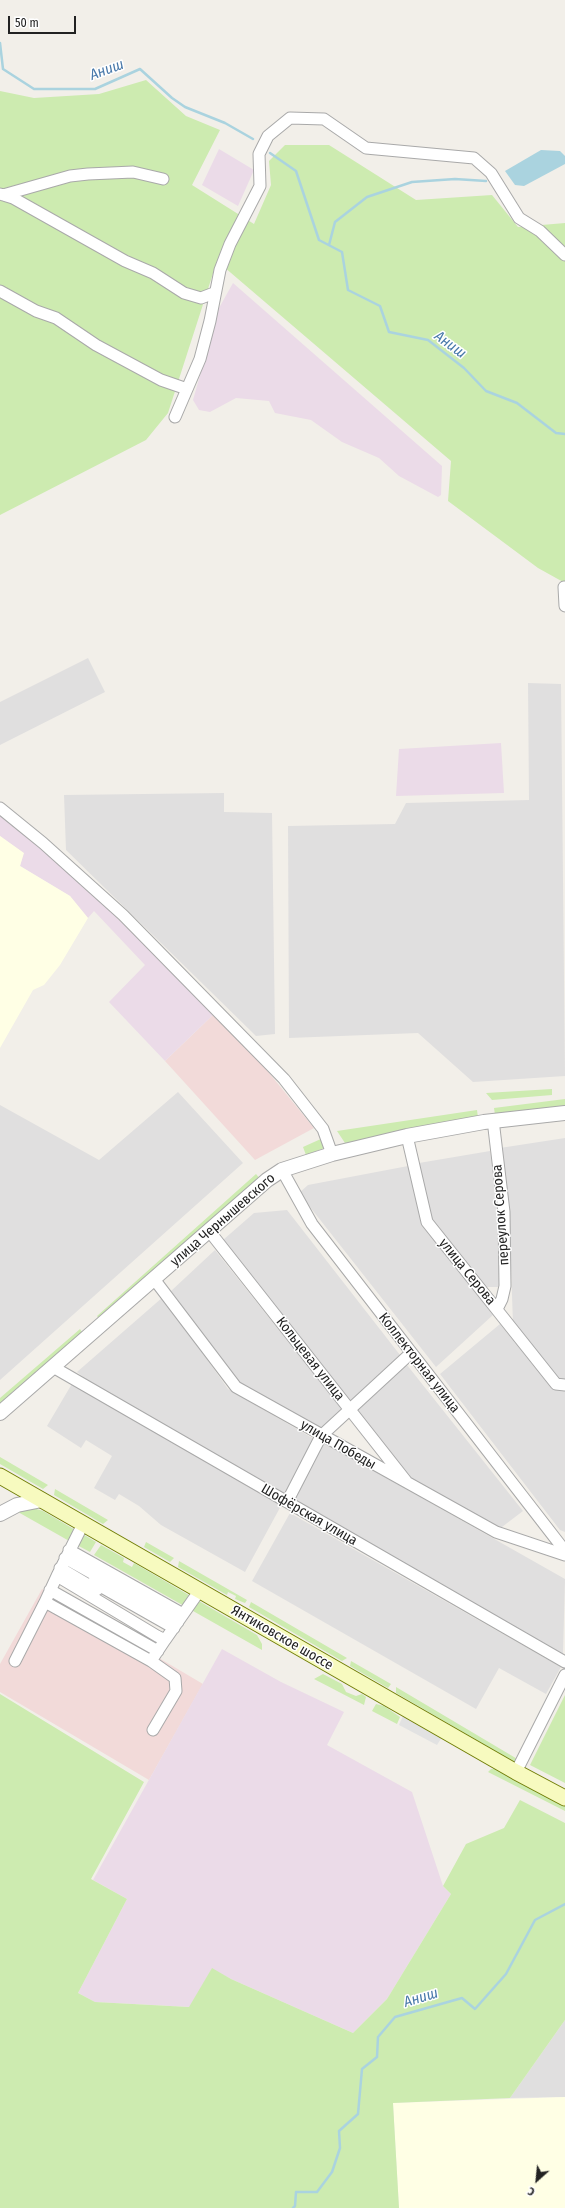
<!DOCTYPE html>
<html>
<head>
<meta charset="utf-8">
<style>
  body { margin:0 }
  #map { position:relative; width:565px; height:2208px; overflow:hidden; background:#f2efe9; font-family:"Fira Sans Condensed",sans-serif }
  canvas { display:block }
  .north { position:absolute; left:517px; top:2160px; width:40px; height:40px; -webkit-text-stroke:3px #fff; paint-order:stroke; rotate:207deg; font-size:11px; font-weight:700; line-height:16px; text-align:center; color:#222 }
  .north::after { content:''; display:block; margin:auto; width:14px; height:18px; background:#222; clip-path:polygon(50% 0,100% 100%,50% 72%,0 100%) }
  .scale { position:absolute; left:8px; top:16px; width:68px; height:18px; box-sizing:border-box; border:2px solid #222; border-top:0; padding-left:5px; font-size:12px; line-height:14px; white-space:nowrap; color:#222; -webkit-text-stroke:3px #fff; paint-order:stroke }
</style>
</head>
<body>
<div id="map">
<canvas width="565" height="2208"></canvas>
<div class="north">С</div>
<div class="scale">50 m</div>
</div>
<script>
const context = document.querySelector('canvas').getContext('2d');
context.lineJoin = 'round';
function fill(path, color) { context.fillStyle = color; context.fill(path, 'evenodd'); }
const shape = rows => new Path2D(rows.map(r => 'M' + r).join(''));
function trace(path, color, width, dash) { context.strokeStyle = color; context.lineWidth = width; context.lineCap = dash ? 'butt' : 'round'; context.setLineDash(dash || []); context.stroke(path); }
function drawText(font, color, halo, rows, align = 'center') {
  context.font = font + ' "Fira Sans Condensed",sans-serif'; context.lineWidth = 3; context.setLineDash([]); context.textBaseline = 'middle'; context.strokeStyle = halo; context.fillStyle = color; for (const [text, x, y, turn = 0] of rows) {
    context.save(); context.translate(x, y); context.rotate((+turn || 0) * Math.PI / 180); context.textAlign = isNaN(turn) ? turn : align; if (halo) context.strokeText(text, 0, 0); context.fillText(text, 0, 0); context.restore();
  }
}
fill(shape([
  [88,658,105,692,0,745,0,702],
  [528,683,561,684,565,1076,473,1082,418,1033,289,1038,288,826,395,824,406,803,529,800],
  [224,793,224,812,272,813,275,1034,256,1036,66,850,64,795],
  [178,1092,243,1163,0,1380,0,1105,99,1160],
  [565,1138,565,1380,557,1380,513,1323,509,1213,500,1148],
  [490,1151,498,1199,501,1282,498,1287,485,1287,432,1224,419,1163],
  [408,1166,423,1225,493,1315,436,1367,299,1193,308,1185],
  [287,1210,400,1355,350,1403,223,1240,254,1213],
  [215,1250,342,1409,343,1411,320,1430,238,1384,171,1291],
  [163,1297,228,1389,314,1439,284,1494,88,1381,77,1372],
  [500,1324,554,1390,565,1390,565,1532,560,1530,440,1374],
  [407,1365,523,1511,498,1530,413,1483,355,1411],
  [73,1382,282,1504,245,1572,161,1525,139,1506,119,1494,115,1500,94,1488,112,1456,86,1440,81,1448,47,1426],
  [323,1442,565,1579,563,1654,295,1500],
  [290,1513,561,1667,546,1694,499,1668,476,1709,252,1581],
  [565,2020,565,2097,510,2098]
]), '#e0dfdf');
fill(shape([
  [214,1014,256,1057,314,1128,255,1160,165,1061],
  [42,1589,203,1684,149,1780,0,1692,0,1664]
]), '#f2dad9');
fill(shape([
  [219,149,254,170,238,206,202,185],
  [233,283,442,466,441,495,438,497,399,476,379,458,342,442,311,420,275,413,269,401,236,398,210,412,199,410,193,400,219,308],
  [501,743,504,793,396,796,399,749],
  [0,816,38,846,110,911,214,1014,165,1061,109,1002,145,965,94,911,88,918,70,896,20,866,23,853,0,836],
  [222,1649,281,1682,344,1712,327,1745,412,1792,443,1886,451,1894,387,1999,353,2033,231,1979,212,1969,190,2007,95,2002,78,1993,127,1899,93,1880]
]), '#ebdbe8');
fill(shape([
  [0,836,24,853,20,866,70,896,88,918,60,965,44,985,33,990,0,1048],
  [565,2097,565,2208,399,2208,393,2103]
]), '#ffffe5');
fill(shape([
  [146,80,186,116,220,130,192,185,254,224,271,185,269,161,285,145,329,145,416,200,492,195,518,227,565,223,565,583,538,568,448,501,451,461,217,261,168,413,146,440,0,515,0,91,34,98,99,94],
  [552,1089,552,1095,492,1100,486,1093],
  [565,1099,565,1107,495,1115,494,1108],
  [477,1110,478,1118,345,1143,337,1131],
  [323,1138,327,1147,306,1155,303,1147],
  [256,1174,261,1180,101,1321,97,1316],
  [80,1329,84,1335,0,1407,0,1398],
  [0,1457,48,1485,43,1489,0,1464],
  [55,1489,108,1520,103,1524,54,1495],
  [27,1506,43,1511,77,1531,71,1542,18,1512],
  [81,1533,96,1542,90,1552,75,1544],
  [146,1542,174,1558,170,1562,144,1547],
  [101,1545,124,1558,123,1562,132,1567,134,1563,257,1635,262,1644,262,1650,94,1555],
  [179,1561,247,1600,245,1603,235,1599,236,1596,228,1592,227,1595,178,1567],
  [251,1602,347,1658,342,1661,249,1607],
  [351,1661,391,1684,388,1688,350,1666],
  [323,1674,342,1684,346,1692,356,1696,362,1694,366,1697,364,1705,314,1679],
  [396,1687,519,1760,516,1763,396,1693],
  [0,1694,144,1782,91,1879,127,1899,78,1993,95,2002,189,2007,212,1968,231,1979,353,2033,387,1999,451,1894,443,1886,466,1844,504,1828,520,1800,565,1823,565,2020,510,2098,393,2103,399,2208,0,2208],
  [565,1695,565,1783,530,1765],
  [376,1704,384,1706,400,1717,397,1724,372,1711],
  [491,1769,496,1769,565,1806,565,1811,488,1772]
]), '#cdebb0');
fill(shape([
  [403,1716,442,1737,437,1745,399,1725]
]), '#e2e2e2');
fill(shape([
  [541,150,560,151,565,156,565,164,524,186,515,185,505,171]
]), '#aad3df');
trace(shape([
  [0,43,3,69,34,89,95,89,140,69,172,98,185,107,225,123,253,139],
  [270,153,296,171,319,240,342,252,348,290,380,306,389,332,428,340,464,368,486,391,517,403,556,433,565,434],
  [329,245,335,222,367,197,412,182,455,179,486,181],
  [293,2208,295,2206,296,2192,317,2192,332,2172,340,2148,339,2131,358,2114,362,2069,377,2057,378,2037,395,2017,462,1998,475,2009,506,1974,535,1920,565,1904]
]), '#aad3df', 2.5);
const minor = shape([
  [0,194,13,198,125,261,153,273,184,293,201,298,214,293],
  [3,195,70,176,88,174,133,172,163,179],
  [0,291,36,311,56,318,96,345,161,380,187,389],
  [175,417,200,359,210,321,220,270,230,244,260,186,259,154,268,136,290,118,324,119,366,148,474,158,491,173,519,218,540,231,565,255],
  [564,587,565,606],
  [0,808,43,843,123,915,284,1079,323,1129,332,1154],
  [493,1120,504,1212,505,1286,502,1299,497,1309],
  [407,1136,427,1222,556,1384,565,1385],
  [282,1170,312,1224,565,1551],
  [210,1232,406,1481],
  [154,1279,236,1387,496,1532,565,1555],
  [53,1367,565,1662],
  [287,1502,321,1436,411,1353],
  [83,1524,57,1576,157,1636,165,1640,200,1590],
  [69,1550,183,1614],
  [65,1558,178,1622],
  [60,1568,97,1590],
  [57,1576,45,1602,151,1661,165,1640],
  [93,1582,174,1628],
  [50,1590,158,1651],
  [15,1661,45,1602],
  [151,1661,175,1678,176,1691,153,1730],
  [516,1772,565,1675]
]);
const tertiary = shape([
  [0,1413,267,1180,282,1170,332,1154,407,1136,484,1122,565,1113],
  [0,1514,17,1505,42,1500]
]);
const secondary = shape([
  [0,1476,516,1772,565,1798]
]);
trace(minor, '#a9a9a9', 13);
trace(tertiary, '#a9a9a9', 16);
trace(secondary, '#707d05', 17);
trace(minor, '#fff', 11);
trace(tertiary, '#fff', 14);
trace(secondary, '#f7fabf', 15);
drawText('14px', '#222', '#fff', [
  ["переулок Серова",501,1215,-94],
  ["улица Чернышевского",223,1220,-41],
  ["улица Серова",467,1272,51],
  ["Кольцевая улица",310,1359,52],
  ["Коллекторная улица",419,1363,52],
  ["улица Победы",338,1445,30],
  ["Шофёрская улица",309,1515,30],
  ["Янтиковское шоссе",282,1638,30]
]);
drawText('italic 15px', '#4a7aab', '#fff', [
  ["Аниш",107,70,-20],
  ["Аниш",450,345,36],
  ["Аниш",421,1998,-17]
]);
</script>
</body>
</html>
